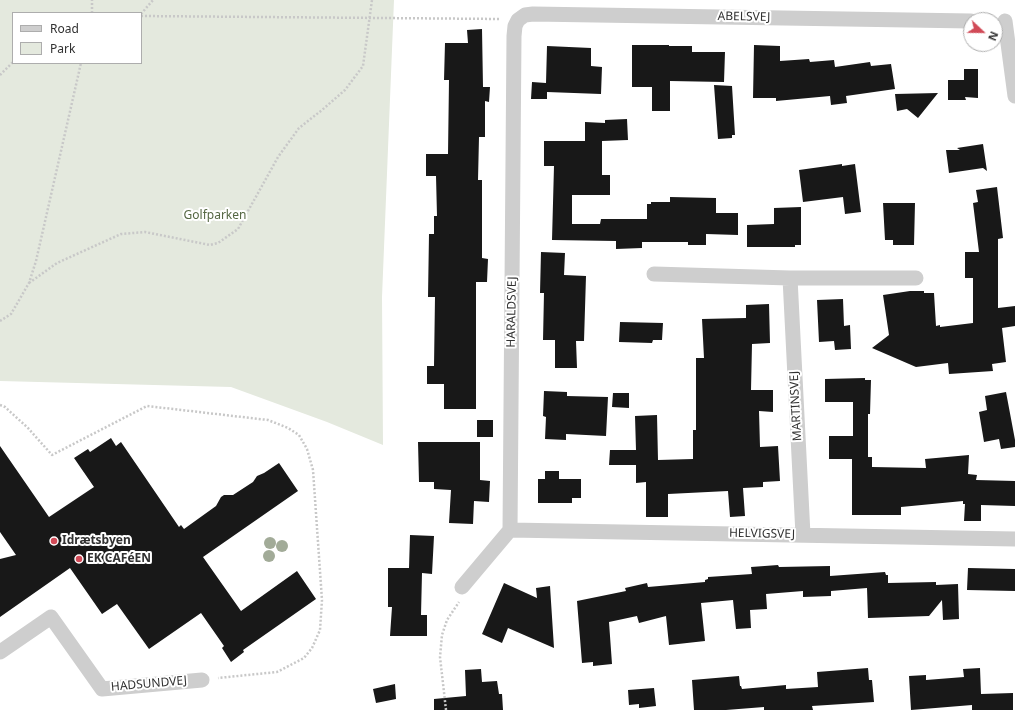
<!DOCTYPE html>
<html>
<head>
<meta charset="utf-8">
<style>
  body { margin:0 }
  #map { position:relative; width:1015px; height:710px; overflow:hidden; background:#fff; font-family:"Noto Sans",sans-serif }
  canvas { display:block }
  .legend { position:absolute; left:12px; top:12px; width:130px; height:52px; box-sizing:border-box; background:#fff; border:1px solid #adadad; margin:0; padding:5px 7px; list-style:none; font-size:12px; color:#313131 }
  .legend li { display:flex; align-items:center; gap:8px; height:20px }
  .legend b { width:20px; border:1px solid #adadad }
  .north { position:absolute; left:963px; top:12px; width:40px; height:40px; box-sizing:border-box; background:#fff; border:1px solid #adadad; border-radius:50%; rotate:112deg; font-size:11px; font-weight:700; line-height:16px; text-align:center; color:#313131 }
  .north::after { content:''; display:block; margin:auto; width:14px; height:18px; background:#d14a57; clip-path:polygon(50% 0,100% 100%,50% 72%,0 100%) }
</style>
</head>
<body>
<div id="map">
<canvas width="1015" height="710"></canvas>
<ul class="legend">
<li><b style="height:5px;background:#cecece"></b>Road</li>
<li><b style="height:11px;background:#e4e9de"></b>Park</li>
</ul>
<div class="north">N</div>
</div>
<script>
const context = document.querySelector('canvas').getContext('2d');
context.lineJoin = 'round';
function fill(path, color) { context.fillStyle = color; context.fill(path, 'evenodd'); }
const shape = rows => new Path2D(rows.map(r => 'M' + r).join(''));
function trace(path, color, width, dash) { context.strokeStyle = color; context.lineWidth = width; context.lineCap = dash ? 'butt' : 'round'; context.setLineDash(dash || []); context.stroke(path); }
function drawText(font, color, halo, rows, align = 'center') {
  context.font = font + ' "Noto Sans",sans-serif'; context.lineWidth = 4; context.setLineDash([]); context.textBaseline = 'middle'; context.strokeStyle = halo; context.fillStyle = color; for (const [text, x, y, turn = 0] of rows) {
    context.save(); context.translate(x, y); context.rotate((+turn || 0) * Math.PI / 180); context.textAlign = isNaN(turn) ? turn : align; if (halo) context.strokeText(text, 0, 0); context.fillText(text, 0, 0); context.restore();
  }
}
fill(shape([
  [0,0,394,0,382,297,383,445,327,422,231,387,0,381],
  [13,13,141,13,141,63,13,63]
]), '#e4e9de');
fill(shape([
  [482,29,483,87,490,87,489,102,485,101,485,137,479,137,478,180,482,180,482,258,488,259,487,282,476,282,476,409,444,409,444,384,427,384,427,366,434,366,435,297,428,297,429,234,434,234,434,216,437,216,436,176,426,176,426,154,448,154,449,80,444,80,445,43,468,43,467,30],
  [632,45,669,45,669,46,692,46,692,52,725,52,724,82,670,81,670,111,652,111,652,87,632,87],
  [754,45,780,46,780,61,809,59,810,62,834,60,835,67,870,62,871,66,891,64,895,89,846,96,847,103,831,105,830,96,776,101,776,98,753,98],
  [547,46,591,48,591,66,602,67,601,94,547,92,547,99,531,99,532,82,546,83],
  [964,69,978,69,978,98,965,97,966,100,948,100,948,80,964,80],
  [714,85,732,86,735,135,732,135,732,138,718,139],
  [938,93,918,118,907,109,897,111,895,94],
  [627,119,628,140,602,141,602,175,610,175,610,195,572,195,572,224,600,224,601,219,647,219,647,204,651,204,651,202,670,202,670,197,716,198,716,213,738,213,738,235,706,234,706,245,688,245,688,242,642,242,642,248,616,249,616,241,552,240,554,166,544,166,544,141,585,141,585,122,605,123,605,120],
  [983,144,987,171,983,168,949,173,946,150,960,150,957,148],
  [842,164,842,166,855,164,861,212,845,214,843,197,803,202,799,170],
  [997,187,1003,238,998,239,998,308,1015,306,1015,326,1002,328,1006,362,992,364,993,371,949,374,948,363,916,367,872,348,889,335,883,295,910,291,924,291,924,293,934,293,936,326,940,325,940,327,973,323,973,278,965,278,965,252,979,252,973,203,978,202,976,190],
  [883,203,915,203,914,245,893,245,893,240,885,240],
  [801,207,801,245,795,245,795,247,747,247,747,225,774,224,774,208],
  [541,252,565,253,564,275,586,276,584,341,576,341,577,368,555,368,555,340,543,340,544,293,540,293],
  [843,299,844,326,850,325,851,349,835,350,834,341,819,342,817,300],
  [769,304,770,343,752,344,751,390,773,390,773,412,759,411,760,447,778,446,780,481,763,482,763,487,743,488,745,516,730,517,728,491,668,494,668,517,646,517,646,482,636,483,636,465,609,465,610,450,636,450,635,416,657,415,658,460,693,459,693,430,696,430,696,358,704,358,702,319,746,318,746,305],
  [620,322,663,323,662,340,653,340,652,343,619,342],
  [865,378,865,380,871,380,870,414,868,414,868,457,872,457,872,467,926,468,925,459,969,455,968,474,977,475,976,480,1015,481,1015,506,981,505,981,521,964,521,965,504,963,504,963,501,901,507,901,515,852,515,852,459,829,459,829,436,853,436,853,402,825,402,825,379],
  [544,391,567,392,567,396,608,397,606,436,566,434,566,440,545,439,546,417,543,416],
  [1006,392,1015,440,1015,447,1001,449,999,439,984,442,979,412,987,410,985,396],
  [613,393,629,393,629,408,612,407],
  [477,420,493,420,493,437,477,437],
  [111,438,116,446,121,442,179,527,181,525,184,529,216,506,221,497,224,495,233,495,253,482,257,476,264,473,279,463,298,491,203,557,241,611,297,571,316,599,243,650,244,652,231,662,222,648,224,646,201,613,149,649,117,604,102,614,70,568,0,617,0,559,16,555,0,532,0,446,49,517,94,487,74,458,88,449,90,452],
  [418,442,480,442,480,480,490,481,489,502,474,501,473,524,449,523,451,490,434,489,434,482,419,482],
  [545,471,559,471,559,479,581,479,581,498,572,498,572,503,538,503,538,479,545,479],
  [410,535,434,536,432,574,422,573,421,615,427,615,427,636,390,636,392,607,388,607,388,568,409,568],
  [778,565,779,567,830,566,830,576,885,572,886,575,888,575,888,583,936,582,936,585,958,584,959,619,943,620,942,600,929,616,868,618,867,588,831,591,831,596,803,597,803,591,766,594,767,609,750,610,751,628,736,629,733,600,701,603,705,641,669,645,666,616,639,623,637,616,609,622,612,664,593,666,593,662,582,663,577,601,626,591,625,588,647,583,648,587,705,582,705,580,708,579,708,577,752,574,751,567],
  [968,568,1015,569,1015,591,967,590],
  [504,583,537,598,536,588,550,586,554,648,508,628,502,643,482,634],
  [868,668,869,680,872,680,874,702,812,706,813,710,764,710,764,707,726,710,694,710,692,680,739,676,740,686,741,686,742,689,786,685,786,689,818,687,817,672],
  [980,668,981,694,1013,693,1013,710,972,710,972,705,911,710,909,676,926,675,926,680,964,677,963,669],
  [481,669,482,682,497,681,499,694,502,694,503,710,434,710,434,699,466,696,465,670],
  [395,684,396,699,376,703,373,689],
  [654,688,656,706,639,708,639,704,629,705,628,690]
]), '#181818');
trace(shape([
  [92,13,92,0],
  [141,14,153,0],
  [141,16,500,19],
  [0,75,13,62],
  [29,283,57,263,121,234,145,232,210,245,218,243,238,229,278,157,299,128,322,110,345,90,363,66,372,0],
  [0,321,11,314,29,283,36,261,81,63],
  [0,405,5,407,28,428,52,455,147,406,268,420,288,428,299,435,307,449,313,470,322,600,320,630,312,648,304,658,277,672,218,678],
  [446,710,440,657,442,635,447,620,459,602]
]), '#c8c8c8', 2.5, [2, 2]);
trace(shape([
  [1005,21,1015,96],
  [654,274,790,278,916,278],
  [790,278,803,535],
  [510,530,1015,539],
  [462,587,510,530,514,36,515,26,518,20,525,15,533,14,971,21],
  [0,652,51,617,102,689,202,680]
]), '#cecece', 15);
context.fillStyle = '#a2ab98';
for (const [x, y] of [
  [270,543],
  [282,546],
  [269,556]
]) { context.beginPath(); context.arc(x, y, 6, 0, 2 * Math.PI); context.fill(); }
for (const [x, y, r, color] of [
  [54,541,4,"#d14a57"],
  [79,559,4,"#d14a57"]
]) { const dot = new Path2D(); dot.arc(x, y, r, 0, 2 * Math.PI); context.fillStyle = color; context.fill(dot); trace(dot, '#fff', 1.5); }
drawText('12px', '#313131', '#fff', [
  ["ABELSVEJ",744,17,1],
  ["HARALDSVEJ",512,312,-89],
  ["MARTINSVEJ",796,406,-93],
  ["HELVIGSVEJ",762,534,1],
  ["HADSUNDVEJ",149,684,-5]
]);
drawText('12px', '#556743', '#fff', [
  ["Golfparken",215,216]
]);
drawText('bold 12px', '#313131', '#fff', [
  ["Idrætsbyen",62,541],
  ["EK CAFéEN",87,559]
], 'left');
</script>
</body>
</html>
